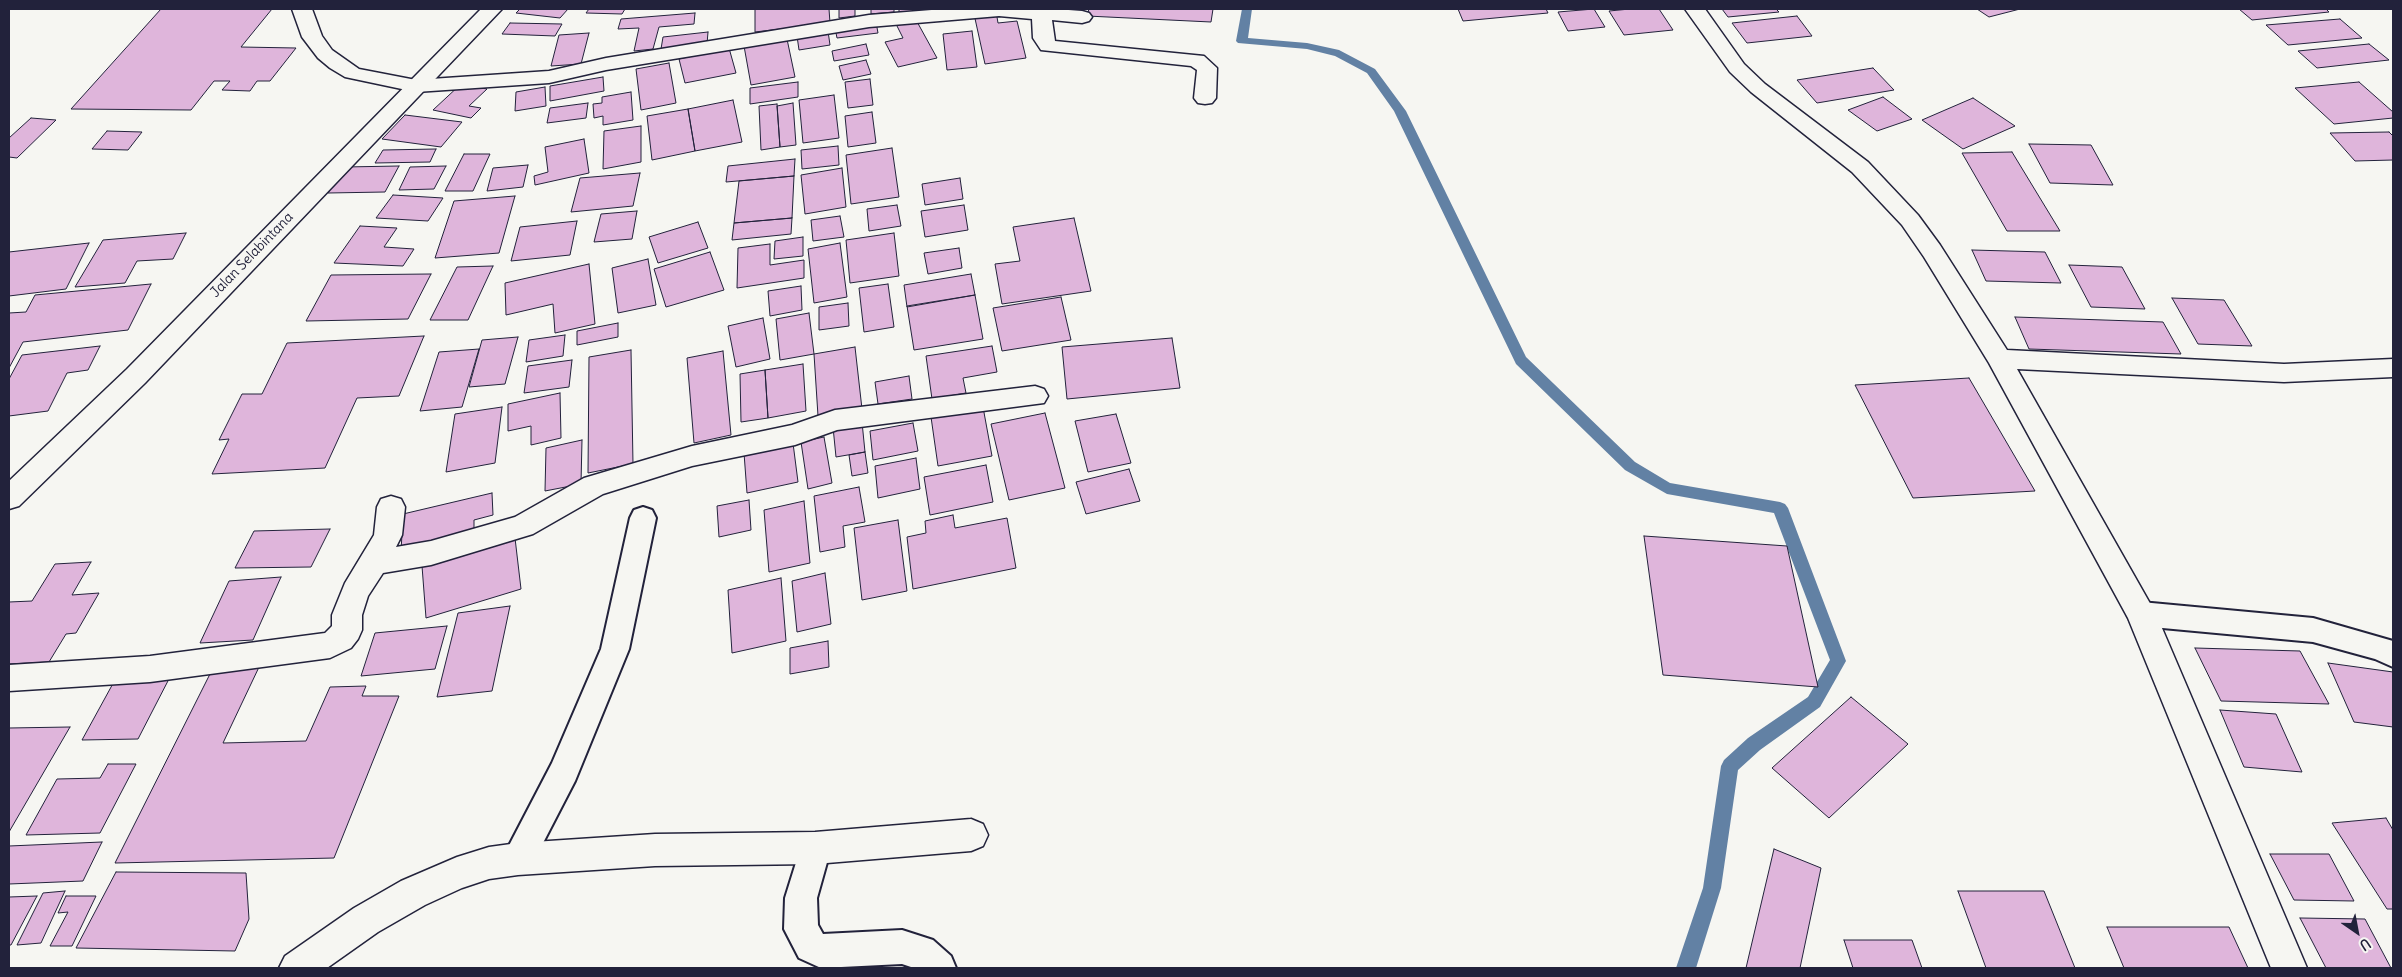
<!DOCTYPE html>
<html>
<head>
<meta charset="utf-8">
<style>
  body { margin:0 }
  #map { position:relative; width:2402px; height:977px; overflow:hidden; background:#f6f6f2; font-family:Delius,sans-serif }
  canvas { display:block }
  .frame { position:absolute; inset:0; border:10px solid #22223b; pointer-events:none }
  .north { position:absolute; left:2332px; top:907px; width:50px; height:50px; -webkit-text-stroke:4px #f6f6f2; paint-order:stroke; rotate:147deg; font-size:14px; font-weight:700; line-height:20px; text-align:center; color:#22223b }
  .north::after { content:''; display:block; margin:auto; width:18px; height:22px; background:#22223b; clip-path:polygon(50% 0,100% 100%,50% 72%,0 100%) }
</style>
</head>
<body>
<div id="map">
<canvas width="2402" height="977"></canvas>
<div class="frame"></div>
<div class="north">U</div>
</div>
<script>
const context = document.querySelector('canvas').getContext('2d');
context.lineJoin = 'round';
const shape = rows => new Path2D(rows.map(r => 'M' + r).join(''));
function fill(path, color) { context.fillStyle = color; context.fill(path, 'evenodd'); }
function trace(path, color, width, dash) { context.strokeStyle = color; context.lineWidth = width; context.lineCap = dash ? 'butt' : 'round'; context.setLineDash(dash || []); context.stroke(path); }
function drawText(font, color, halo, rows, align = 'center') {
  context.font = font + ' Delius,sans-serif'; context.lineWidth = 4; context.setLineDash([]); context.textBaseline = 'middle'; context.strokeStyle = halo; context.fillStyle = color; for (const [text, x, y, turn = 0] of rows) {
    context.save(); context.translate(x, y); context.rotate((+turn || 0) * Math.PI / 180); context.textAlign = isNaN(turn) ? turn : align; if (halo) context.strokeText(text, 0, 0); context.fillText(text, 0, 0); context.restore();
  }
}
fill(shape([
  [1242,9,1252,9,1248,38,1307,43,1339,50,1375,69,1406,111,1526,357,1635,462,1670,483,1780,502,1785,504,1788,508,1846,661,1820,707,1760,750,1738,770,1721,888,1696,968,1676,968,1703,888,1721,766,1724,760,1748,738,1808,697,1830,660,1774,513,1667,494,1625,470,1516,364,1394,111,1367,73,1335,56,1307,49,1238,43,1236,41,1242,9]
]), '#6281a4');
const building = shape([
  [161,9,272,9,241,47,296,48,270,81,257,81,250,91,222,90,230,81,214,81,191,110,71,109,161,9],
  [520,9,568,9,560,18,516,13,520,9],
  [589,9,625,9,622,14,586,13,589,9],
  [755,9,829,9,830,23,755,32,755,9],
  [839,9,855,9,855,16,839,18,839,9],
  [871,9,894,9,894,12,871,14,871,9],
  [899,9,945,9,945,10,899,13,899,9],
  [1089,9,1213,9,1211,22,1087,16,1089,9],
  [1458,9,1546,9,1548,13,1463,21,1458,9],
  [1594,9,1605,27,1568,31,1558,12,1594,9],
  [1630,9,1659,9,1673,30,1624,35,1609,11,1630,9],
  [1722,9,1776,9,1779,12,1728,17,1722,9],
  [1977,9,2020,9,1989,17,1977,9],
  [2239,9,2326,9,2329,12,2252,20,2239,9],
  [996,11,998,23,1017,21,1026,58,985,64,974,14,996,11],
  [695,13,694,24,659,27,653,49,634,51,639,28,618,29,621,19,695,13],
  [1797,16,1812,36,1747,43,1732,23,1797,16],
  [915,18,937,58,898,67,885,42,903,38,895,22,915,18],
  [2340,19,2362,38,2288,45,2266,25,2340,19],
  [876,22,878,33,837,38,835,28,876,22],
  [510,23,562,24,555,36,502,34,510,23],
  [828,31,830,45,799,50,797,36,828,31],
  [972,31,977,67,947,70,943,34,972,31],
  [708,32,707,44,661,49,663,37,708,32],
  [589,33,581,64,551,66,559,35,589,33],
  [787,39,795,77,751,85,744,46,787,39],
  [866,44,869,55,834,61,832,51,866,44],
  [2369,44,2389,60,2317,68,2298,51,2369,44],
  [729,48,736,73,685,83,679,59,729,48],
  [866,60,871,74,843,80,839,66,866,60],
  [669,63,676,103,641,110,636,69,669,63],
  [1873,68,1894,90,1817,103,1797,80,1873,68],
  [603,77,604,91,550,101,550,86,603,77],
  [870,79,873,105,848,108,845,82,870,79],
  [798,82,798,97,750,104,750,88,798,82],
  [2359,82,2393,112,2393,118,2334,124,2295,88,2359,82],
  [461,84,487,89,469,106,481,108,471,118,433,110,461,84],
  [545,87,546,106,515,111,516,92,545,87],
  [631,92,633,120,603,125,603,116,594,118,593,104,602,103,602,97,631,92],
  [834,95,839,138,803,143,799,100,834,95],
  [1883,97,1912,119,1877,131,1848,110,1883,97],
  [1973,98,2015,126,1963,149,1922,120,1973,98],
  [733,100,742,142,695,151,688,109,733,100],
  [588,103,586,118,547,123,550,108,588,103],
  [793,103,796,145,780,147,777,106,793,103],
  [777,104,780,147,761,150,759,106,777,104],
  [688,109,695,151,652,160,647,116,688,109],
  [872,112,876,143,848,147,845,116,872,112],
  [405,115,462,122,441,147,382,139,405,115],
  [31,118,56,120,17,158,9,157,9,138,31,118],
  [641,126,641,162,603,169,604,131,641,126],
  [107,131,142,132,128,150,92,149,107,131],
  [2389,132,2393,136,2393,160,2355,161,2330,133,2389,132],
  [584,139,589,173,535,185,534,176,548,172,545,147,584,139],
  [2029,144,2091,145,2113,185,2050,183,2029,144],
  [838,146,839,165,802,169,801,150,838,146],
  [892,148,899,197,851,204,846,155,892,148],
  [436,149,430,162,375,163,383,150,436,149],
  [2012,152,2060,231,2007,231,1962,153,2012,152],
  [464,154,490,154,473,191,445,191,464,154],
  [795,159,794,176,726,182,728,166,795,159],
  [528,165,523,187,487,191,493,168,528,165],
  [399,166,385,192,328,193,344,167,399,166],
  [446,166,434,189,399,190,410,167,446,166],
  [842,168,846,207,805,214,801,175,842,168],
  [640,173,633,206,571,212,580,178,640,173],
  [794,176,792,218,734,223,739,181,794,176],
  [960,178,963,199,925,205,922,184,960,178],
  [393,195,443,198,428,221,376,218,393,195],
  [515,196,499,253,435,258,454,201,515,196],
  [897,205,901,226,869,231,867,209,897,205],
  [964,205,968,230,925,237,921,211,964,205],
  [637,211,632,239,594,242,601,214,637,211],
  [840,216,844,237,813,241,811,220,840,216],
  [792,218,791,234,732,240,734,223,792,218],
  [1074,218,1091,291,1002,304,995,264,1020,261,1013,227,1074,218],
  [577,221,570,255,511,261,520,227,577,221],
  [698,222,708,248,658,263,649,237,698,222],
  [360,226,397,228,384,247,414,249,403,266,334,263,360,226],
  [186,233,173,259,137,261,125,283,75,287,103,240,186,233],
  [894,233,899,276,850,283,846,240,894,233],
  [803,237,803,256,774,259,775,241,803,237],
  [89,243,66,289,9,296,9,252,89,243],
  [840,243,847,297,814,303,808,249,840,243],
  [770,244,770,265,804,260,804,278,737,288,738,248,770,244],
  [959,248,962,268,928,274,924,253,959,248],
  [1972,250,2045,252,2061,283,1986,281,1972,250],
  [710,252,724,290,666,307,654,269,710,252],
  [648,259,656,305,618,313,612,268,648,259],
  [589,264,595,324,555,333,553,304,506,315,505,283,589,264],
  [2069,265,2122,267,2145,309,2091,307,2069,265],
  [493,266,468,320,430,320,457,267,493,266],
  [431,274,408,319,306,321,331,275,431,274],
  [971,274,975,295,907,307,904,285,971,274],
  [151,284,128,330,23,342,9,368,9,313,26,312,35,295,151,284],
  [888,284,894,327,864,332,859,288,888,284],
  [801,286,802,310,770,316,768,291,801,286],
  [975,295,983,339,914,350,907,306,975,295],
  [1061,297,1071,340,1002,351,993,308,1061,297],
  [2172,298,2224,300,2252,346,2198,344,2172,298],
  [848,303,849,326,819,330,819,307,848,303],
  [809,313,814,354,780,360,776,319,809,313],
  [2015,317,2163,322,2181,354,2029,349,2015,317],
  [763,318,770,359,736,367,728,326,763,318],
  [618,323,618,337,577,345,577,331,618,323],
  [565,335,563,356,526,362,529,340,565,335],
  [424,336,399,396,357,398,325,468,212,474,229,439,219,440,242,394,262,394,287,343,424,336],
  [518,337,505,384,469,387,482,340,518,337],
  [1172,338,1180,388,1067,399,1062,347,1172,338],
  [100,346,88,370,67,373,48,411,9,416,9,379,22,355,100,346],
  [992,346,997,372,963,378,966,393,932,399,926,356,992,346],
  [855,347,862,409,818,416,814,354,855,347],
  [479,349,462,407,420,411,439,352,479,349],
  [631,350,633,464,588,473,589,357,631,350],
  [723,351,731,435,694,443,687,358,723,351],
  [572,360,569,387,524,393,528,366,572,360],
  [803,364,806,411,768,418,765,370,803,364],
  [765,370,768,418,741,422,740,374,765,370],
  [909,376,912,399,878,404,875,382,909,376],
  [1969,378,2035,491,1913,498,1855,385,1969,378],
  [560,393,561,438,531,445,531,426,508,431,508,404,560,393],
  [502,407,495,463,446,472,455,414,502,407],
  [983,407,992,456,938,466,931,417,983,407],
  [1045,413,1065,488,1009,500,991,424,1045,413],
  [1116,414,1131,463,1088,472,1075,421,1116,414],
  [862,422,865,452,836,457,833,427,862,422],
  [913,423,918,451,873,460,870,431,913,423],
  [824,437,832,483,808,489,801,442,824,437],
  [582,440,581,484,545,491,546,448,582,440],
  [793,443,798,482,747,493,744,453,793,443],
  [865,452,868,473,852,476,849,455,865,452],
  [916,458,920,489,878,498,875,466,916,458],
  [986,465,993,502,930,515,924,477,986,465],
  [1129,469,1140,501,1086,514,1076,482,1129,469],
  [859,487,865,522,843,526,845,547,820,552,814,496,859,487],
  [492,493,493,515,474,520,474,535,401,552,403,514,492,493],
  [749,500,751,530,719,537,717,506,749,500],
  [804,501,810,563,769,572,764,510,804,501],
  [953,515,955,528,1007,518,1016,568,913,589,907,537,926,533,925,521,953,515],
  [898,520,907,591,862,600,854,528,898,520],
  [330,529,311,567,235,568,254,531,330,529],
  [1644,536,1787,546,1818,687,1663,675,1644,536],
  [515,538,521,589,426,618,422,566,515,538],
  [91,562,72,595,99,593,76,633,66,634,49,662,9,664,9,602,32,601,55,564,91,562],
  [825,573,831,624,797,632,792,581,825,573],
  [281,577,253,640,200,643,229,581,281,577],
  [781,578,786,641,732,653,728,590,781,578],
  [510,606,492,691,437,697,458,613,510,606],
  [447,626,435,669,361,676,375,633,447,626],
  [828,641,829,667,790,674,790,648,828,641],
  [2195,648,2300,651,2329,704,2221,701,2195,648],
  [2328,663,2393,672,2393,727,2354,722,2328,663],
  [260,665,223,743,306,741,330,687,366,686,362,696,399,696,334,858,115,863,214,666,260,665],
  [170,677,138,739,82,740,116,678,170,677],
  [1851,697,1908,744,1829,818,1772,768,1851,697],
  [2220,710,2276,714,2302,772,2244,767,2220,710],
  [70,727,9,832,9,728,70,727],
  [108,764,136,764,100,833,26,835,57,779,100,778,108,764],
  [2386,818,2393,830,2393,909,2387,909,2332,823,2386,818],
  [102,842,83,881,9,884,9,846,102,842],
  [1774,849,1821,868,1800,968,1746,968,1774,849],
  [2270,854,2329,854,2354,901,2294,900,2270,854],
  [116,872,246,873,249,919,235,951,76,948,116,872],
  [65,891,41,943,17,945,43,893,65,891],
  [1958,891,2044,891,2075,968,1986,968,1958,891],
  [37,896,11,945,9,945,9,897,37,896],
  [66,896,96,896,72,946,50,946,68,912,58,913,66,896],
  [2300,918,2365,919,2391,968,2326,968,2300,918],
  [2107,927,2229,927,2248,968,2124,968,2107,927],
  [1844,940,1912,940,1922,968,1853,968,1844,940]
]);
fill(building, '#dfb5db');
trace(building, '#22223b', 1);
const lane = shape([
  [643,507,652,510,656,518,629,649,575,781,529,870,518,874,507,870,502,859,552,763,601,649,630,518,634,510,643,507],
  [2141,602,2313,618,2393,641,2393,667,2375,659,2313,642,2141,626,2131,622,2127,614,2131,606,2141,602],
  [815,833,826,837,831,848,817,898,818,925,823,934,902,930,933,940,951,956,956,968,914,968,902,964,821,968,799,958,784,929,785,898,804,837,815,833]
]);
const street = shape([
  [292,9,312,9,322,36,332,50,359,69,416,80,549,71,606,58,869,15,944,9,1055,9,1082,11,1089,13,1092,17,1089,21,1082,23,1052,20,1055,41,1204,56,1217,68,1216,98,1212,103,1205,104,1198,103,1194,98,1197,70,1191,66,1041,50,1033,38,1032,19,999,16,869,27,606,70,549,83,416,92,345,77,330,68,318,58,302,37,292,9],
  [1685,9,1705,9,1744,64,1765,84,1868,162,1918,215,1940,245,2007,350,2284,364,2393,359,2393,377,2284,382,2017,369,2156,614,2307,968,2271,968,2128,618,1989,363,1924,257,1902,225,1852,172,1751,92,1730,72,1685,9],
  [1035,386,1044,389,1048,396,1044,403,837,430,795,445,692,466,603,494,533,534,431,565,383,573,368,596,362,615,362,630,358,639,351,648,330,658,150,682,9,691,9,665,150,656,325,633,332,626,332,615,345,583,374,535,377,507,381,499,391,496,401,499,405,507,402,535,396,547,431,541,515,517,584,478,692,446,792,425,835,410,1035,386],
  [971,819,983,824,988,835,983,846,971,851,815,864,655,866,518,875,489,879,462,888,425,905,378,932,327,968,279,968,285,956,354,908,401,881,457,857,489,847,518,843,655,834,815,832,971,819]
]);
const secondary = shape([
  [481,9,502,9,145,383,19,506,9,509,9,481,127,369,481,9]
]);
trace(lane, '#22223b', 4);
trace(street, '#22223b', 3);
trace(secondary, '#22223b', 3);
fill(lane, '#f6f6f2');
fill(street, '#f6f6f2');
fill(secondary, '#f6f6f2');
drawText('14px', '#22223b', '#f6f6f2', [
  ["Jalan Selabintana",252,255,-46]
]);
</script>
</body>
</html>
